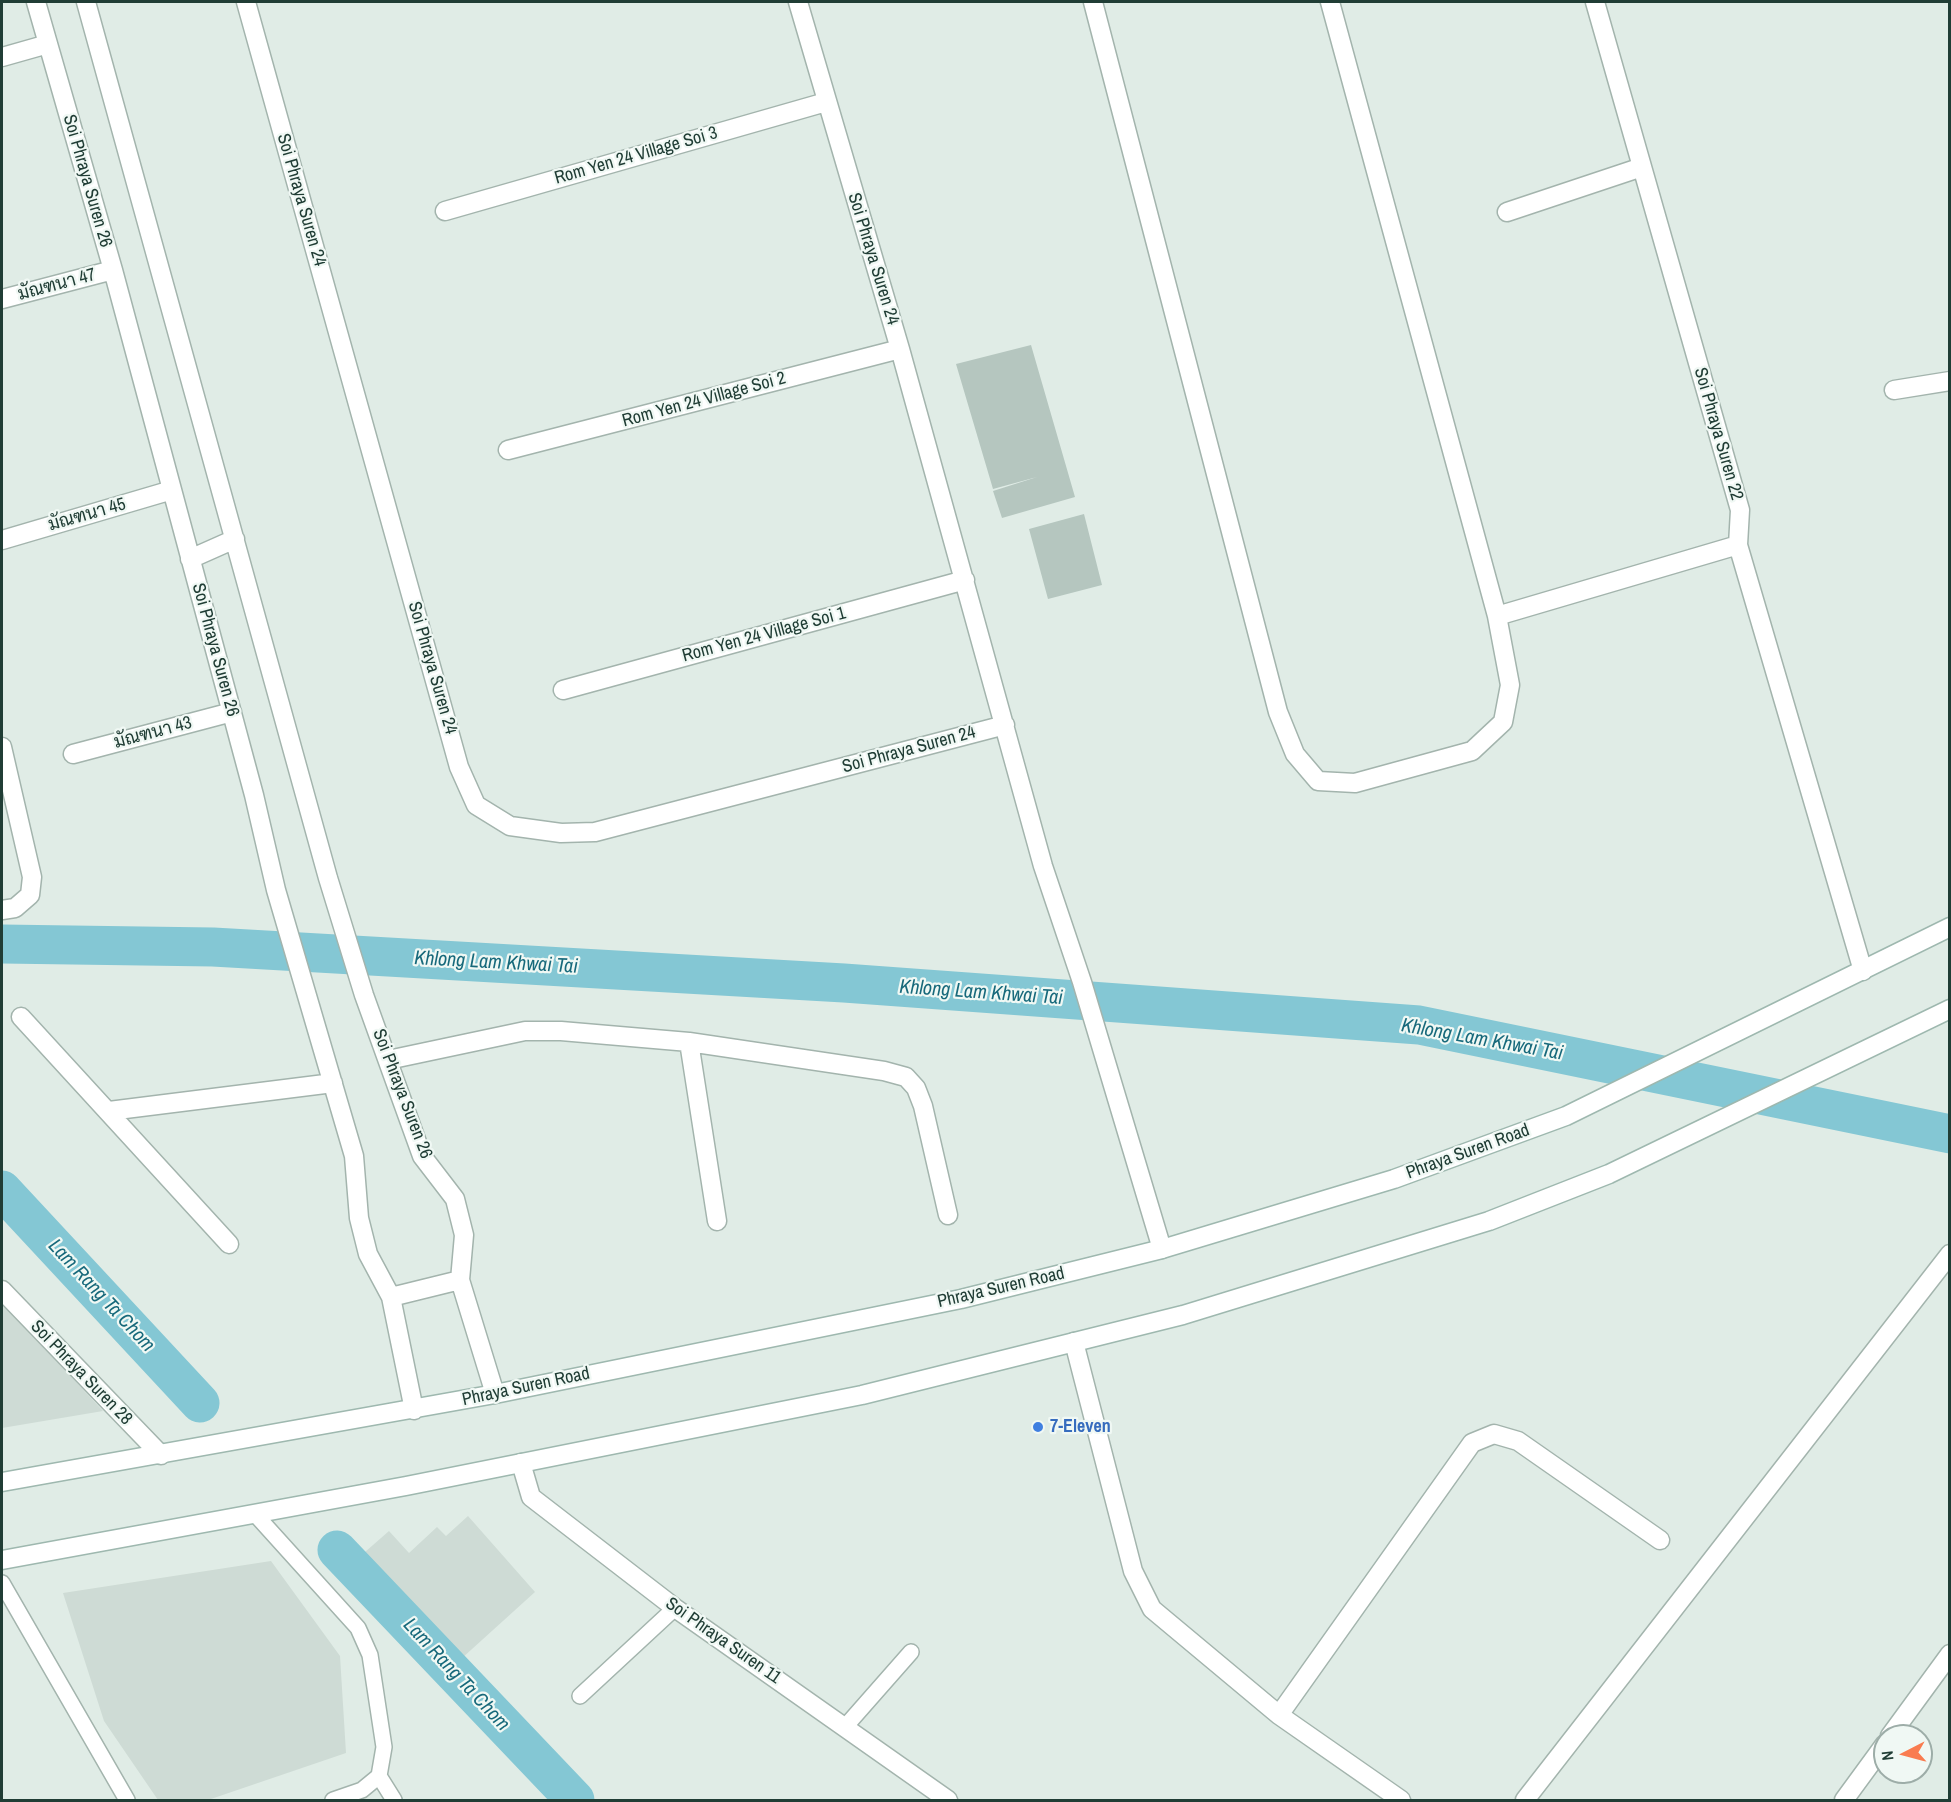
<!DOCTYPE html>
<html>
<head>
<meta charset="utf-8">
<style>
  body { margin:0 }
  #map { position:relative; width:1951px; height:1802px; overflow:hidden; background:#e0ece6; font-family:"Archivo Narrow",sans-serif }
  canvas { display:block }
  .frame { position:absolute; inset:0; border:3px solid #203d35; pointer-events:none }
  .north { position:absolute; left:1873px; top:1724px; width:60px; height:60px; box-sizing:border-box; background:#f0f8f4; border:2px solid #9dada8; border-radius:50%; rotate:264deg; font-size:16px; font-weight:700; line-height:24px; text-align:center; color:#203d35 }
  .north::after { content:''; display:block; margin:auto; width:21px; height:27px; background:#f97c50; clip-path:polygon(50% 0,100% 100%,50% 72%,0 100%) }
</style>
</head>
<body>
<div id="map">
<canvas width="1951" height="1802"></canvas>
<div class="frame"></div>
<div class="north">N</div>
</div>
<script>
const context = document.querySelector('canvas').getContext('2d');
context.lineJoin = 'round';
function fill(path, color) { context.fillStyle = color; context.fill(path, 'evenodd'); }
const shape = rows => new Path2D(rows.map(r => 'M' + r).join(''));
function trace(path, color, width, dash) { context.strokeStyle = color; context.lineWidth = width; context.lineCap = dash ? 'butt' : 'round'; context.setLineDash(dash || []); context.stroke(path); }
function drawText(font, color, halo, rows, align = 'center') {
  context.font = font + ' "Archivo Narrow",Sarabun,sans-serif'; context.lineWidth = 4.5; context.setLineDash([]); context.textBaseline = 'middle'; context.strokeStyle = halo; context.fillStyle = color; for (const [text, x, y, turn = 0] of rows) {
    context.save(); context.translate(x, y); context.rotate((+turn || 0) * Math.PI / 180); context.textAlign = isNaN(turn) ? turn : align; if (halo) context.strokeText(text, 0, 0); context.fillText(text, 0, 0); context.restore();
  }
}
fill(shape([
  [2,1302,103,1411,2,1428],
  [468,1516,535,1592,461,1659,365,1552,389,1531,409,1553,437,1527,446,1536],
  [271,1561,340,1656,346,1753,208,1800,158,1800,104,1721,63,1593]
]), '#cedbd5');
trace(shape([
  [2,944,213,947,844,983,1419,1025,1950,1134],
  [2,1190,200,1403],
  [337,1550,575,1800]
]), '#84c7d4', 39);
fill(shape([
  [1031,345,1075,497,1002,518,993,491,1037,477,993,489,956,364],
  [1084,514,1102,585,1048,599,1029,529]
]), '#b5c6bf');
const lane = shape([
  [255,1514,358,1628,370,1655,384,1747,379,1776,362,1790,333,1800],
  [2,1583,127,1800],
  [580,1696,675,1608],
  [845,1727,911,1652],
  [379,1776,394,1800]
]);
const street = shape([
  [36,2,113,270,254,795,276,890,354,1156,359,1218,368,1254,391,1297,414,1410],
  [86,2,328,878,364,995,422,1156,455,1199,464,1235,460,1280,495,1394],
  [246,2,459,767,476,805,510,826,561,833,595,832,1005,725],
  [798,2,900,349,1043,866,1082,982,1162,1249],
  [1093,2,1278,712,1295,754,1318,781,1355,783,1472,751,1503,722,1510,685,1497,616,1330,2],
  [1595,2,1740,510,1738,545,1863,971],
  [2,57,48,44],
  [445,211,826,102],
  [1507,212,1642,167],
  [2,299,113,270],
  [1894,390,1950,381],
  [508,450,900,349],
  [2,540,172,490],
  [190,559,235,539],
  [1497,616,1738,545],
  [563,690,965,580],
  [2,747,32,877,30,895,15,908,2,910],
  [73,754,232,712],
  [21,1017,229,1244],
  [689,1042,717,1221],
  [388,1060,525,1031,561,1031,689,1042,884,1071,906,1077,916,1088,923,1106,948,1215],
  [109,1111,333,1083],
  [2,1290,161,1455],
  [391,1297,460,1280],
  [1074,1342,1133,1571,1152,1609,1279,1715,1401,1800],
  [521,1463,531,1497,675,1608,948,1800],
  [1279,1715,1472,1443,1494,1434,1518,1441,1660,1540],
  [1890,1736,1950,1654],
  [1525,1800,1950,1254],
  [1844,1800,1885,1744]
]);
const secondary = shape([
  [2,1482,495,1394,961,1299,1162,1249,1394,1179,1566,1116,1950,927],
  [2,1560,406,1486,862,1395,1183,1315,1489,1221,1609,1174,1950,1009]
]);
trace(lane, '#a3b4ad', 18);
trace(street, '#a3b4ad', 21);
trace(secondary, '#9eb8af', 21);
trace(lane, '#fff', 15);
trace(street, '#fff', 18);
trace(secondary, '#fff', 18);
for (const [x, y, r, color] of [
  [1038,1427,6,"#3f7fe0"]
]) { const dot = new Path2D(); dot.arc(x, y, r, 0, 2 * Math.PI); context.fillStyle = color; context.fill(dot); trace(dot, '#f0f8f4', 2); }
drawText('18px', '#203d35', '#f0f8f4', [
  ["Rom Yen 24 Village Soi 3",636,156,-16],
  ["Soi Phraya Suren 26",87,181,74],
  ["Soi Phraya Suren 24",301,200,74],
  ["Soi Phraya Suren 24",873,259,73],
  ["มัณฑนา 47",57,285,-15],
  ["Rom Yen 24 Village Soi 2",704,400,-15],
  ["Soi Phraya Suren 22",1718,434,74],
  ["มัณฑนา 45",87,515,-16],
  ["Rom Yen 24 Village Soi 1",764,635,-15],
  ["Soi Phraya Suren 26",215,650,75],
  ["Soi Phraya Suren 24",432,668,74],
  ["มัณฑนา 43",153,733,-15],
  ["Soi Phraya Suren 24",909,750,-15],
  ["Soi Phraya Suren 26",402,1094,69],
  ["Phraya Suren Road",1468,1152,-20],
  ["Phraya Suren Road",1001,1288,-13],
  ["Soi Phraya Suren 28",81,1373,46],
  ["Phraya Suren Road",526,1387,-12],
  ["Soi Phraya Suren 11",723,1641,35]
]);
drawText('bold 18px', '#366cbe', '#f0f8f4', [
  ["7-Eleven",1050,1427]
], 'left');
drawText('italic 20px', '#17697b', '#f0f8f4', [
  ["Khlong Lam Khwai Tai",496,963,3],
  ["Khlong Lam Khwai Tai",981,993,4],
  ["Khlong Lam Khwai Tai",1482,1040,10],
  ["Lam Rang Ta Chom",101,1296,47],
  ["Lam Rang Ta Chom",456,1675,47]
]);
</script>
</body>
</html>
